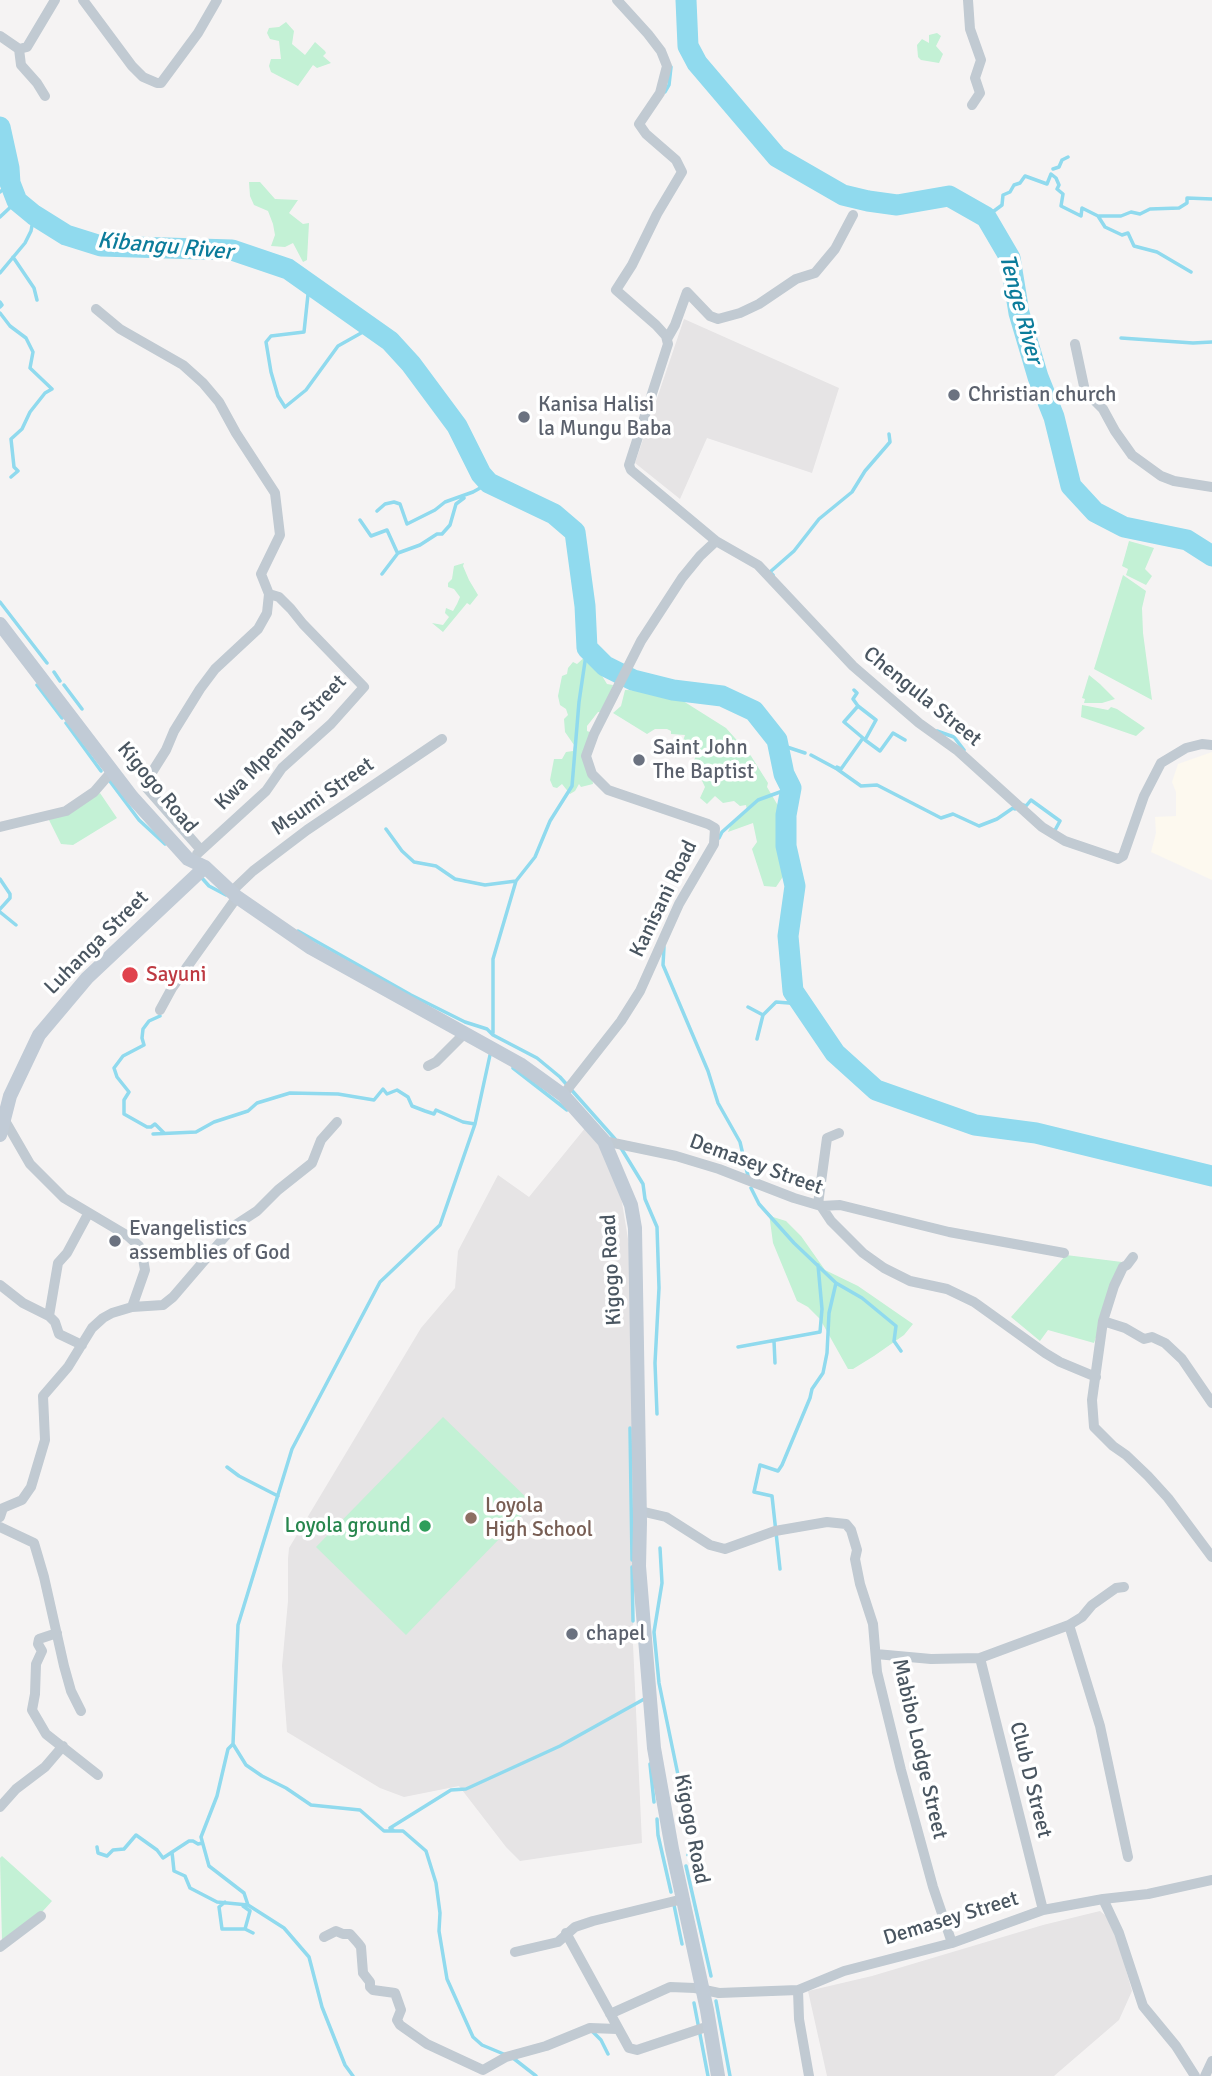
<!DOCTYPE html>
<html>
<head>
<meta charset="utf-8">
<style>
  body { margin:0 }
  canvas { display:block; background:#f5f3f3 }
</style>
</head>
<body>
<canvas width="1212" height="2076"></canvas>
<script>
const context = document.querySelector('canvas').getContext('2d');
context.lineJoin = 'round';
function fill(path, color) { context.fillStyle = color; context.fill(path, 'evenodd'); }
const shape = rows => new Path2D(rows.map(r => 'M' + r).join(''));
function trace(path, color, width, dash) { context.strokeStyle = color; context.lineWidth = width; context.lineCap = dash ? 'butt' : 'round'; context.setLineDash(dash || []); context.stroke(path); }
function drawText(font, color, halo, rows, align = 'center') {
  context.font = font + ' Signika,sans-serif'; context.lineWidth = 7; context.setLineDash([]); context.textBaseline = 'middle'; context.strokeStyle = halo; context.fillStyle = color; for (const [text, x, y, turn = 0] of rows) {
    context.save(); context.translate(x, y); context.rotate((+turn || 0) * Math.PI / 180); context.textAlign = isNaN(turn) ? turn : align; if (halo) context.strokeText(text, 0, 0); context.fillText(text, 0, 0); context.restore();
  }
}
fill(shape([
  [1212,752,1212,880,1151,852,1156,833,1155,817,1176,816,1176,792,1172,782,1178,764]
]), '#fdf9ef');
fill(shape([
  [684,319,839,388,812,473,707,438,680,499,635,463],
  [586,1127,602,1148,619,1184,635,1282,633,1644,642,1843,520,1861,506,1847,459,1786,404,1797,380,1788,287,1732,282,1666,288,1601,288,1559,289,1548,421,1328,455,1288,458,1251,498,1175,529,1197],
  [1100,1911,1106,1916,1118,1942,1132,1991,1119,2020,1054,2076,827,2076,808,1991,872,1976,1043,1925]
]), '#e6e4e5');
fill(shape([
  [286,22,294,31,292,44,305,55,315,42,325,51,326,53,323,56,331,63,317,68,313,65,298,86,271,72,269,66,271,59,281,59,279,41,270,39,267,33,269,28,279,27],
  [937,33,941,36,936,46,943,54,939,63,921,60,918,57,917,45,922,39,929,43,929,35],
  [249,182,260,182,275,199,298,200,289,213,303,224,309,223,307,260,303,262,293,243,285,247,271,246,275,235,273,224,268,211,254,205,250,196],
  [1129,541,1154,548,1145,569,1152,576,1146,585,1126,575,1128,569,1122,566],
  [464,563,463,566,469,580,478,595,470,605,467,603,443,632,432,623,443,625,449,617,445,613,446,608,453,611,457,604,460,597,454,589,448,587,448,583,452,579,454,566],
  [1123,575,1146,591,1142,608,1143,633,1152,700,1094,669],
  [587,655,590,656,607,684,613,685,604,712,598,712,587,726,587,731,595,734,587,740,593,784,581,787,579,784,575,791,570,794,562,784,557,788,553,787,550,780,554,759,562,759,566,752,573,751,574,745,565,732,564,719,568,715,566,709,560,705,558,696,562,676,567,674,568,668,573,662,577,664],
  [1089,675,1100,684,1115,699,1102,703,1084,703,1085,699,1082,698],
  [625,690,652,691,667,696,672,694,726,728,751,756,768,783,767,787,780,809,784,875,776,887,764,886,752,849,757,842,753,823,728,832,731,825,747,810,746,805,740,806,734,801,723,803,715,796,707,804,700,798,705,787,693,762,697,754,705,754,706,752,690,746,684,757,678,754,671,748,670,742,676,739,683,741,685,735,671,734,671,731,667,729,655,729,647,734,613,713,621,706],
  [1082,705,1108,710,1111,707,1117,709,1145,728,1136,736,1081,717],
  [100,793,117,818,73,845,61,844,49,820],
  [769,1213,773,1217,786,1221,801,1236,825,1270,858,1286,913,1324,904,1335,874,1356,853,1369,848,1369,820,1319,808,1307,797,1301,773,1243],
  [1066,1255,1122,1262,1094,1343,1048,1330,1040,1341,1011,1317],
  [443,1417,533,1504,406,1635,316,1547],
  [2,1856,52,1901,33,1922,2,1942,0,1858]
]), '#c3f1d5');
trace(shape([
  [665,92,669,85,671,67],
  [1053,169,1059,167,1062,160,1068,157],
  [0,192,10,183],
  [863,208,868,201],
  [1099,216,1121,216,1131,212,1140,214,1150,209,1179,208,1187,203,1187,198,1212,199],
  [0,217,17,201],
  [986,217,1002,205,1003,195,1010,192,1014,185,1020,183,1025,176,1047,184,1051,174,1056,178,1059,185,1057,189,1063,194,1061,206,1081,216,1082,208,1098,216,1105,227,1122,235,1128,233,1134,246,1157,252,1191,272],
  [13,257,34,288,37,300],
  [0,273,25,243,31,231,34,215],
  [309,285,304,332,271,336,266,342,271,372,278,396,285,407,306,390,338,346,370,328],
  [0,302,2,305,0,307],
  [0,313,10,326,26,338,33,352,30,368,52,389,45,393,30,412,22,429,11,439,14,467,18,471,11,477],
  [1121,338,1193,343,1212,342],
  [377,511,385,504,394,502,400,504,407,524,435,510,445,502,473,492,489,483],
  [360,520,371,536,387,530,397,552],
  [382,574,398,553,420,545,437,534,442,534,450,525,456,504,464,498],
  [773,575,770,572,794,551,819,519,852,492,865,471,890,442,889,434],
  [0,602,47,663],
  [54,672,60,681],
  [37,685,62,718],
  [64,685,82,709],
  [854,690,857,693,853,699,858,706],
  [66,723,101,771],
  [937,731,954,737,964,750],
  [777,740,781,745,805,753],
  [811,755,837,769,861,786,877,785,941,818,953,814,979,826,997,819,1013,808,1015,809],
  [837,767,841,769,863,738,844,722,858,706,876,720,865,740,880,751,893,733,905,740],
  [109,780,139,820,165,844],
  [1023,805,1026,806,1031,800,1060,821,1054,832],
  [386,829,402,851,414,862,436,866,455,879,485,885,516,881],
  [719,838,722,832,758,800,791,788],
  [201,877,209,886,226,895],
  [0,879,10,894,10,898,0,909],
  [0,912,16,925],
  [298,931,411,995,465,1022,487,1029,493,1035,537,1058,560,1077,615,1139],
  [664,947,663,965,708,1071,718,1103,740,1142,748,1176],
  [748,1007,763,1015],
  [160,1016,149,1021,143,1029,142,1038,144,1045,123,1056,114,1068,117,1077,129,1092,124,1100,124,1114,147,1127,151,1127,155,1124,164,1133],
  [493,1033,493,959,516,881,535,857,550,821,572,786,579,702,587,648],
  [757,1039,763,1015,776,1002,802,1004],
  [513,1068,567,1110],
  [153,1134,196,1132,214,1122,248,1111,257,1103,290,1093,338,1094,374,1100,383,1089,387,1094,397,1090,408,1097,412,1106,425,1111,434,1114,436,1110,463,1122,475,1124],
  [621,1148,643,1184,645,1199,657,1227,659,1288,655,1363,657,1414],
  [751,1188,759,1204,794,1243,836,1283,862,1298,896,1326,894,1341,901,1351],
  [774,1341,775,1363],
  [738,1347,820,1332,822,1309,818,1265],
  [630,1428,632,1560],
  [227,1467,239,1476,278,1496],
  [660,1548,662,1583,654,1632,659,1683,690,1833],
  [632,1567,633,1621],
  [780,1569,772,1496,754,1492,760,1465,778,1471,782,1465,810,1398,812,1389,823,1373,827,1353,829,1313,836,1283],
  [233,1744,246,1765,262,1776,286,1788,311,1805,360,1810,384,1831,403,1831,426,1851,436,1883,440,1913,439,1931,447,1979,473,2037,482,2045,506,2055],
  [650,1764,654,1802],
  [657,1819,658,1835,671,1892],
  [393,1830,390,1828,451,1790,466,1789,560,1746,646,1698],
  [97,1847,98,1853,107,1856,113,1850,124,1849,136,1835,157,1850,163,1858,189,1841,193,1841,198,1844,202,1843],
  [172,1852,174,1871,185,1876,190,1888,217,1902,248,1905],
  [688,1855,693,1845],
  [686,1866,711,1976],
  [225,1902,219,1907,222,1929,245,1929],
  [674,1905,682,1944],
  [243,1906,250,1911,245,1929,253,1933],
  [716,2001,730,2076],
  [694,2003,708,2076],
  [592,2031,601,2040,608,2054],
  [513,2058,536,2076],
  [353,2076,345,2065,322,2007,309,1957,284,1928,248,1905,244,1893,209,1866,201,1837,217,1796,228,1749,233,1744,238,1625,292,1449,380,1282,440,1225,475,1124,490,1055]
]), '#90daee', 3.5);
trace(shape([
  [686,0,688,46,697,63,777,157,843,195,868,201,897,205,949,196,986,217,1010,258,1019,313,1038,377,1054,417,1071,486,1095,512,1124,527,1187,540,1212,556],
  [0,127,9,168,10,183,17,201,34,215,66,235,101,246,232,250,288,269,390,341,411,364,457,426,481,474,489,483,554,514,575,532,585,606,587,648,605,666,633,680,673,690,722,696,754,711,777,740,784,774,791,788,786,815,786,846,795,886,788,936,793,991,835,1053,876,1090,975,1125,1036,1133,1212,1176]
]), '#90daee', 21);
trace(shape([
  [83,0,132,66,143,77,157,83,161,83,198,33,217,0],
  [617,0,648,34,661,51,667,66,660,93,639,124,646,134,676,160,682,172,657,214,632,265,616,290,656,325,666,336,668,344,629,465,631,470,716,541,758,565,853,666,919,723,958,751,1042,827,1065,841,1118,859,1123,856,1144,796,1161,763,1186,748,1202,744,1212,745],
  [968,0,970,29,981,60,975,78,980,93,972,105],
  [0,36,19,49,27,47,55,0],
  [19,49,21,65,37,83,45,96],
  [96,309,120,329,183,365,203,383,219,402,236,433,275,493,280,535,261,574,269,594,267,613,258,629,215,669,200,689,174,731,166,750,144,785,201,850],
  [667,339,675,325,687,292,710,316,718,319,740,313,759,304,796,279,815,273,835,249,853,215],
  [1075,344,1085,391,1103,409,1115,431,1132,455,1161,476,1174,481,1212,487],
  [0,827,66,811,94,792,113,770],
  [197,854,266,791,282,768,331,724,364,687,303,624,291,609,279,597,269,594],
  [231,892,253,871,307,830,442,739],
  [160,1010,172,988,237,897],
  [428,1066,436,1062,464,1034],
  [563,1095,621,1021,640,991,679,904,714,844,715,828,708,824,608,790,592,774,586,756,594,734,641,641,682,578,700,556,716,541],
  [4,1119,30,1164,64,1198,128,1236,139,1246,142,1253,145,1270,132,1307],
  [604,1141,676,1156,719,1169,794,1198,821,1206,831,1221,863,1253,884,1268,910,1281,947,1289,974,1302,1045,1353,1060,1362,1096,1377],
  [818,1204,827,1138,839,1133],
  [821,1206,840,1205,949,1232,1064,1253],
  [1133,1257,1127,1265,1123,1267,1114,1286,1103,1321,1092,1400,1094,1427,1113,1446,1126,1455,1148,1476,1168,1498,1212,1557],
  [0,1285,23,1303,49,1316,55,1322,59,1334,82,1345],
  [49,1316,58,1263,67,1253,88,1214],
  [1103,1321,1125,1328,1144,1339,1152,1337,1165,1343,1182,1359,1212,1403],
  [640,1511,666,1517,710,1545,725,1549,775,1531,827,1522,846,1524,851,1530,857,1550,855,1559,860,1584,873,1624,877,1672,901,1770,933,1887,952,1943],
  [0,1517,3,1508,22,1500,31,1487,45,1440,43,1396,68,1367,92,1328,103,1318,112,1313,132,1307,163,1305,173,1297,234,1226,257,1211,278,1190,312,1163,321,1140,337,1122],
  [0,1527,34,1543,44,1577,64,1666,71,1691,81,1711],
  [1069,1625,1100,1726,1128,1857],
  [57,1633,39,1639,38,1644,42,1651,36,1664,35,1694,32,1710,46,1734,98,1775],
  [876,1654,931,1659,980,1658,1069,1625,1082,1617,1092,1605,1116,1588,1124,1587],
  [980,1658,1043,1910],
  [0,1807,16,1789,45,1767,63,1746],
  [1103,1899,1119,1933,1143,2006,1176,2046,1195,2076],
  [566,1933,629,2048,637,2050,709,2026],
  [324,1937,336,1931,343,1934,350,1934,358,1943,361,1947,363,1973,370,1982,370,1987,373,1990,395,1993,401,2010,397,2020,400,2025,427,2044,483,2070,506,2057,546,2046,590,2028,617,2029],
  [0,1947,41,1916],
  [515,1952,558,1942,575,1927,593,1921,683,1899],
  [798,1990,799,2019,809,2076],
  [610,2014,670,1987,695,1988,719,1993,798,1990,844,1971,952,1943,1043,1910,1103,1899,1148,1894,1212,1880],
  [1205,2076,1212,2061]
]), '#c1cad2', 10);
trace(shape([
  [0,624,132,797,188,859,205,867,237,897,311,948,520,1064,563,1095,604,1141,631,1205,635,1228,640,1522,639,1566,654,1748,672,1849,707,2010,718,2076],
  [0,1135,10,1096,39,1035,87,978,205,867]
]), '#c1cbd6', 14);
for (const [x, y, r, color] of [
  [954,395,7,"#6b7280"],
  [524,417,7,"#6b7280"],
  [639,760,7,"#6b7280"],
  [130,975,9,"#e0444e"],
  [115,1241,7,"#6b7280"],
  [471,1518,7,"#8d6e63"],
  [425,1526,7,"#2e9e5b"],
  [572,1634,7,"#6b7280"]
]) { const dot = new Path2D(); dot.arc(x, y, r, 0, 2 * Math.PI); context.fillStyle = color; context.fill(dot); trace(dot, '#fff', 2.5); }
drawText('21px', '#5b616d', '#fff', [
  ["Christian church",968,395],
  ["Kanisa Halisi",538,405],
  ["la Mungu Baba",538,429],
  ["Saint John",653,748],
  ["The Baptist",653,772],
  ["Evangelistics",129,1229],
  ["assemblies of God",129,1253],
  ["chapel",586,1634]
], 'left');
drawText('21px', '#4a5661', '#fff', [
  ["Chengula Street",922,697,39],
  ["Kwa Mpemba Street",281,743,-46],
  ["Kigogo Road",157,788,50],
  ["Msumi Street",323,797,-35],
  ["Kanisani Road",664,899,-64],
  ["Luhanga Street",97,943,-45],
  ["Demasey Street",756,1165,20],
  ["Kigogo Road",612,1270,-93],
  ["Mabibo Lodge Street",919,1749,77],
  ["Club D Street",1030,1780,76],
  ["Kigogo Road",691,1829,79],
  ["Demasey Street",951,1919,-17]
]);
drawText('21px', '#be3a42', '#fff', [
  ["Sayuni",146,975]
], 'left');
drawText('21px', '#785e54', '#fff', [
  ["Loyola",485,1506],
  ["High School",485,1530]
], 'left');
drawText('21px', '#27864d', '#fff', [
  ["Loyola ground",411,1526]
], 'right');
drawText('italic 23px', '#0c7c9b', '#fff', [
  ["Kibangu River",165,247,5],
  ["Tenge River",1020,309,75]
]);
</script>
</body>
</html>
